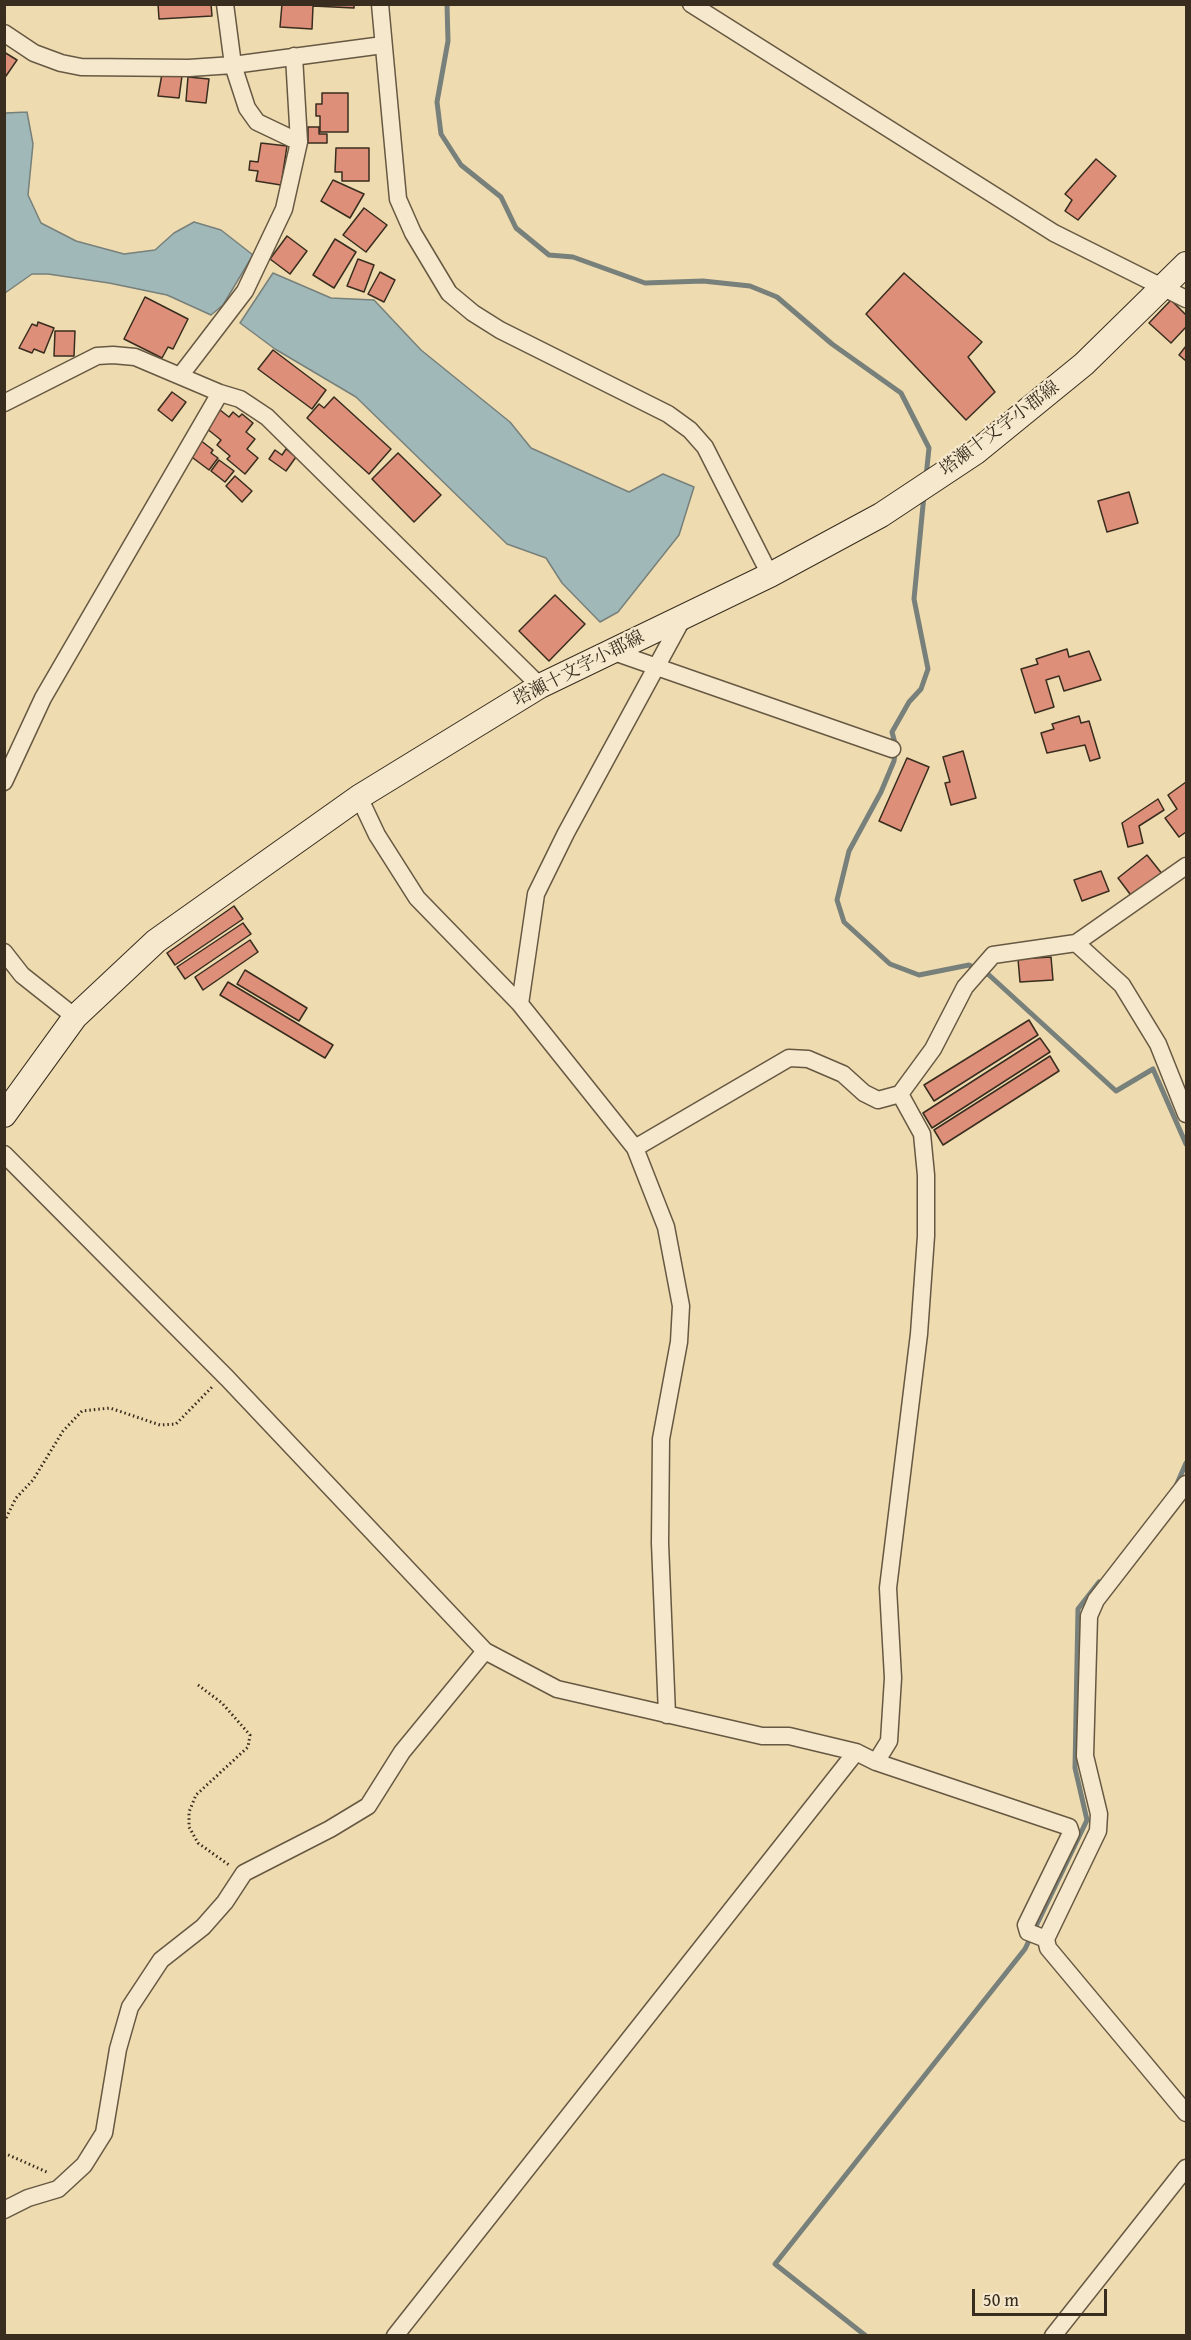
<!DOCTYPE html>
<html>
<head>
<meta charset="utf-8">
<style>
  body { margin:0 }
  #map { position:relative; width:1191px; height:2340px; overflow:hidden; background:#efdbb0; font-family:"Gentium Book Plus",serif }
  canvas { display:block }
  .frame { position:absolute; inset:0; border:6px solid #382d1e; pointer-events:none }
  .scale { position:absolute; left:972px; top:2289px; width:135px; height:27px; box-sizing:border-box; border:3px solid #382d1e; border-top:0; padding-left:8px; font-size:18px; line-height:21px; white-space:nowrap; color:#382d1e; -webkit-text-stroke:4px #f5e8cc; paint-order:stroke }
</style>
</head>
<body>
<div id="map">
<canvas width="1191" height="2340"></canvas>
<div class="frame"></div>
<div class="scale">50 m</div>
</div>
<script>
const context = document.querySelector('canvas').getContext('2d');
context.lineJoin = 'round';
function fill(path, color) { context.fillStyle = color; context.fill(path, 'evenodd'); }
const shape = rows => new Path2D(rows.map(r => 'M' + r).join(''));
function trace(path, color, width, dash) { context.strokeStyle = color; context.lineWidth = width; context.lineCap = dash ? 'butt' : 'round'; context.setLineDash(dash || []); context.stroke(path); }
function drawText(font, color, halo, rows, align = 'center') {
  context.font = font + ' "Gentium Book Plus","Noto Serif JP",serif'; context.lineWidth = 4.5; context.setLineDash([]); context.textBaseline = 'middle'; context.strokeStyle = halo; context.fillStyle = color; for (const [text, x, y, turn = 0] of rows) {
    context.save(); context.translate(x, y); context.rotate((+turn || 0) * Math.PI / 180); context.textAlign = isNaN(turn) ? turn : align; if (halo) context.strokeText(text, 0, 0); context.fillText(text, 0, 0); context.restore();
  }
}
const water = shape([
  [27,112,33,144,28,195,41,223,76,241,124,254,155,250,174,233,194,222,221,230,253,255,223,305,211,315,167,295,109,283,48,274,32,274,5,293,4,116,6,113,27,112],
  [273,273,331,298,374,300,421,350,510,422,531,448,629,492,663,474,694,487,679,535,618,612,600,622,562,583,546,558,507,544,356,397,275,349,240,323,273,273]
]);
fill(water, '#a1b8b8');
trace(water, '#77807a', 1.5);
trace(shape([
  [447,4,448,41,437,102,441,134,461,165,501,197,516,228,549,255,573,257,645,283,703,281,750,286,777,297,832,344,901,393,929,448,926,477],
  [924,495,914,599,928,669,921,689,909,702,892,732,896,747,894,761,881,792,849,851,837,900,844,922,890,964,919,975,969,965,989,975,1116,1091,1153,1069,1186,1144],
  [1176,1486,1186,1463],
  [866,2336,775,2264,1025,1949,1087,1820,1075,1768,1078,1609,1099,1582]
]), '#77807a', 5);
const building = shape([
  [158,4,211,4,212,16,159,19,158,4],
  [282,4,354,4,354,8,313,6,312,29,280,27,282,4],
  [4,52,17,60,6,76,4,75,4,52],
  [162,74,182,76,179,98,158,96,162,74],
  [188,77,209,79,206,103,186,101,188,77],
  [322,93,348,93,348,132,320,132,320,116,316,116,316,104,322,104,322,93],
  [308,127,319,127,319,134,327,134,327,143,308,143,308,127],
  [261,143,287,146,281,185,256,181,258,171,249,170,250,161,258,162,261,143],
  [336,148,369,148,369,181,342,181,342,172,335,172,336,148],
  [1096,159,1116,176,1078,220,1065,211,1072,200,1065,194,1096,159],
  [333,180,364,194,350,218,321,201,333,180],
  [364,208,387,225,366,252,343,235,364,208],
  [287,236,307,251,290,274,270,259,287,236],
  [335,239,356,252,334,288,313,275,335,239],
  [358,259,374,265,364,292,347,286,358,259],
  [380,272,395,280,384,302,368,294,380,272],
  [904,273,982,342,968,357,995,392,966,420,866,314,904,273],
  [145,297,188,319,173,349,168,347,162,358,124,339,145,297],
  [1171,300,1186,315,1186,327,1171,343,1149,323,1171,300],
  [38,322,54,328,44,353,34,349,32,353,19,348,32,324,37,326,38,322],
  [55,331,75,331,74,356,54,356,55,331],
  [1186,346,1186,361,1179,355,1186,346],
  [273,350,326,390,312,409,258,369,273,350],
  [172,392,186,402,172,421,158,410,172,392],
  [334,397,391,449,369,474,307,418,319,404,324,408,334,397],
  [220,410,229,417,233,412,239,417,242,414,253,423,246,432,255,439,247,449,258,458,245,474,227,459,230,456,217,445,221,440,206,428,220,410],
  [200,440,213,450,211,453,218,458,209,470,189,455,200,440],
  [286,449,296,457,286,471,269,459,275,450,282,455,286,449],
  [398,453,441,495,414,522,372,479,398,453],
  [219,460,234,471,225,482,211,471,219,460],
  [235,476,252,491,242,502,226,486,235,476],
  [1129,492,1138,523,1107,532,1098,501,1129,492],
  [555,595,585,624,549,661,519,631,555,595],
  [1067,649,1069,657,1089,651,1101,680,1064,691,1059,676,1046,680,1054,707,1035,713,1021,669,1038,664,1036,659,1067,649],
  [1079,716,1081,723,1089,721,1100,758,1090,761,1085,745,1047,753,1041,733,1054,729,1052,724,1079,716],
  [963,751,976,798,951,805,945,783,950,782,943,757,963,751],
  [907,758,929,767,901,831,879,821,907,758],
  [1186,782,1186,832,1179,837,1165,818,1177,809,1168,795,1186,782],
  [1158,799,1164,810,1139,826,1143,843,1128,847,1122,823,1158,799],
  [1147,855,1163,875,1133,898,1118,878,1147,855],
  [1101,871,1109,891,1082,901,1074,880,1101,871],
  [234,906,243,919,175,965,167,953,234,906],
  [243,923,251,934,185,979,177,967,243,923],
  [250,940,258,952,203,990,195,977,250,940],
  [1051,957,1053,980,1020,982,1018,959,1051,957],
  [245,970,307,1008,299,1021,237,984,245,970],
  [228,982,333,1045,325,1058,220,995,228,982],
  [1029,1020,1038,1035,934,1101,924,1085,1029,1020],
  [1040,1038,1050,1052,932,1128,923,1113,1040,1038],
  [1050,1056,1059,1071,943,1145,934,1130,1050,1056]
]);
fill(building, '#dd8f79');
trace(building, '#382d1e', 1.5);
const minor = shape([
  [225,4,233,65,247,108,257,122,299,142],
  [380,4,398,199,413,233,449,293,473,313,500,330,668,414,690,430,705,447,770,575],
  [691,4,1054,233,1186,299],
  [4,33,34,53,61,63,81,67,189,68,233,65,383,45],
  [180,376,245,291,284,209,299,142,294,56],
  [4,403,97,356,113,355,135,357,220,393,240,399,267,417,540,686],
  [611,651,892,749],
  [4,782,43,698,220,393],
  [359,797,377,835,417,898,520,1004,635,1148,666,1227,681,1306,679,1342,661,1439,660,1543,667,1715],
  [1076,943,1122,985,1158,1044,1186,1114],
  [4,952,22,975,75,1017],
  [520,1004,536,894,566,833,684,616],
  [635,1148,789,1058,808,1059,843,1074,864,1093,878,1100,900,1094,933,1049,965,987,993,955,1076,943,1186,866],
  [4,1154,227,1378,485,1651,557,1689,762,1736,789,1736,856,1752,876,1762,1069,1827,1071,1833,1026,1925,1028,1932,1046,1939],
  [1186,1484,1096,1600,1089,1616,1085,1756,1099,1814,1098,1831,1046,1939,1048,1948,1186,2113],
  [876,1762,889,1741,893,1678,888,1588,919,1334,926,1236,926,1175,922,1134,900,1094],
  [4,2210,28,2198,58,2189,84,2165,104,2133,118,2049,130,2007,161,1960,203,1927,225,1902,244,1873,330,1829,368,1806,402,1752,485,1651],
  [395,2336,856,1752],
  [1053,2336,1186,2168]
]);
const secondary = shape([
  [4,1115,75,1017,156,941,359,797,540,686,770,575,881,515,976,452,1084,364,1186,264]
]);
trace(minor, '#665842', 19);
trace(secondary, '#382d1e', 26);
trace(shape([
  [4,1522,16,1498,33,1480,63,1431,82,1411,110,1408,160,1425,176,1424,213,1386],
  [198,1685,222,1703,250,1735,248,1747,196,1795,189,1812,189,1827,198,1843,229,1865],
  [4,2153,49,2173]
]), '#382d1e', 3, [1.5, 3]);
trace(minor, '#f5e8cc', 16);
trace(secondary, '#f5e8cc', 24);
drawText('18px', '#382d1e', '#f5e8cc', [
  ["塔瀬十文字小郡線",1000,429,-37],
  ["塔瀬十文字小郡線",579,669,-27]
]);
</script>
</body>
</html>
